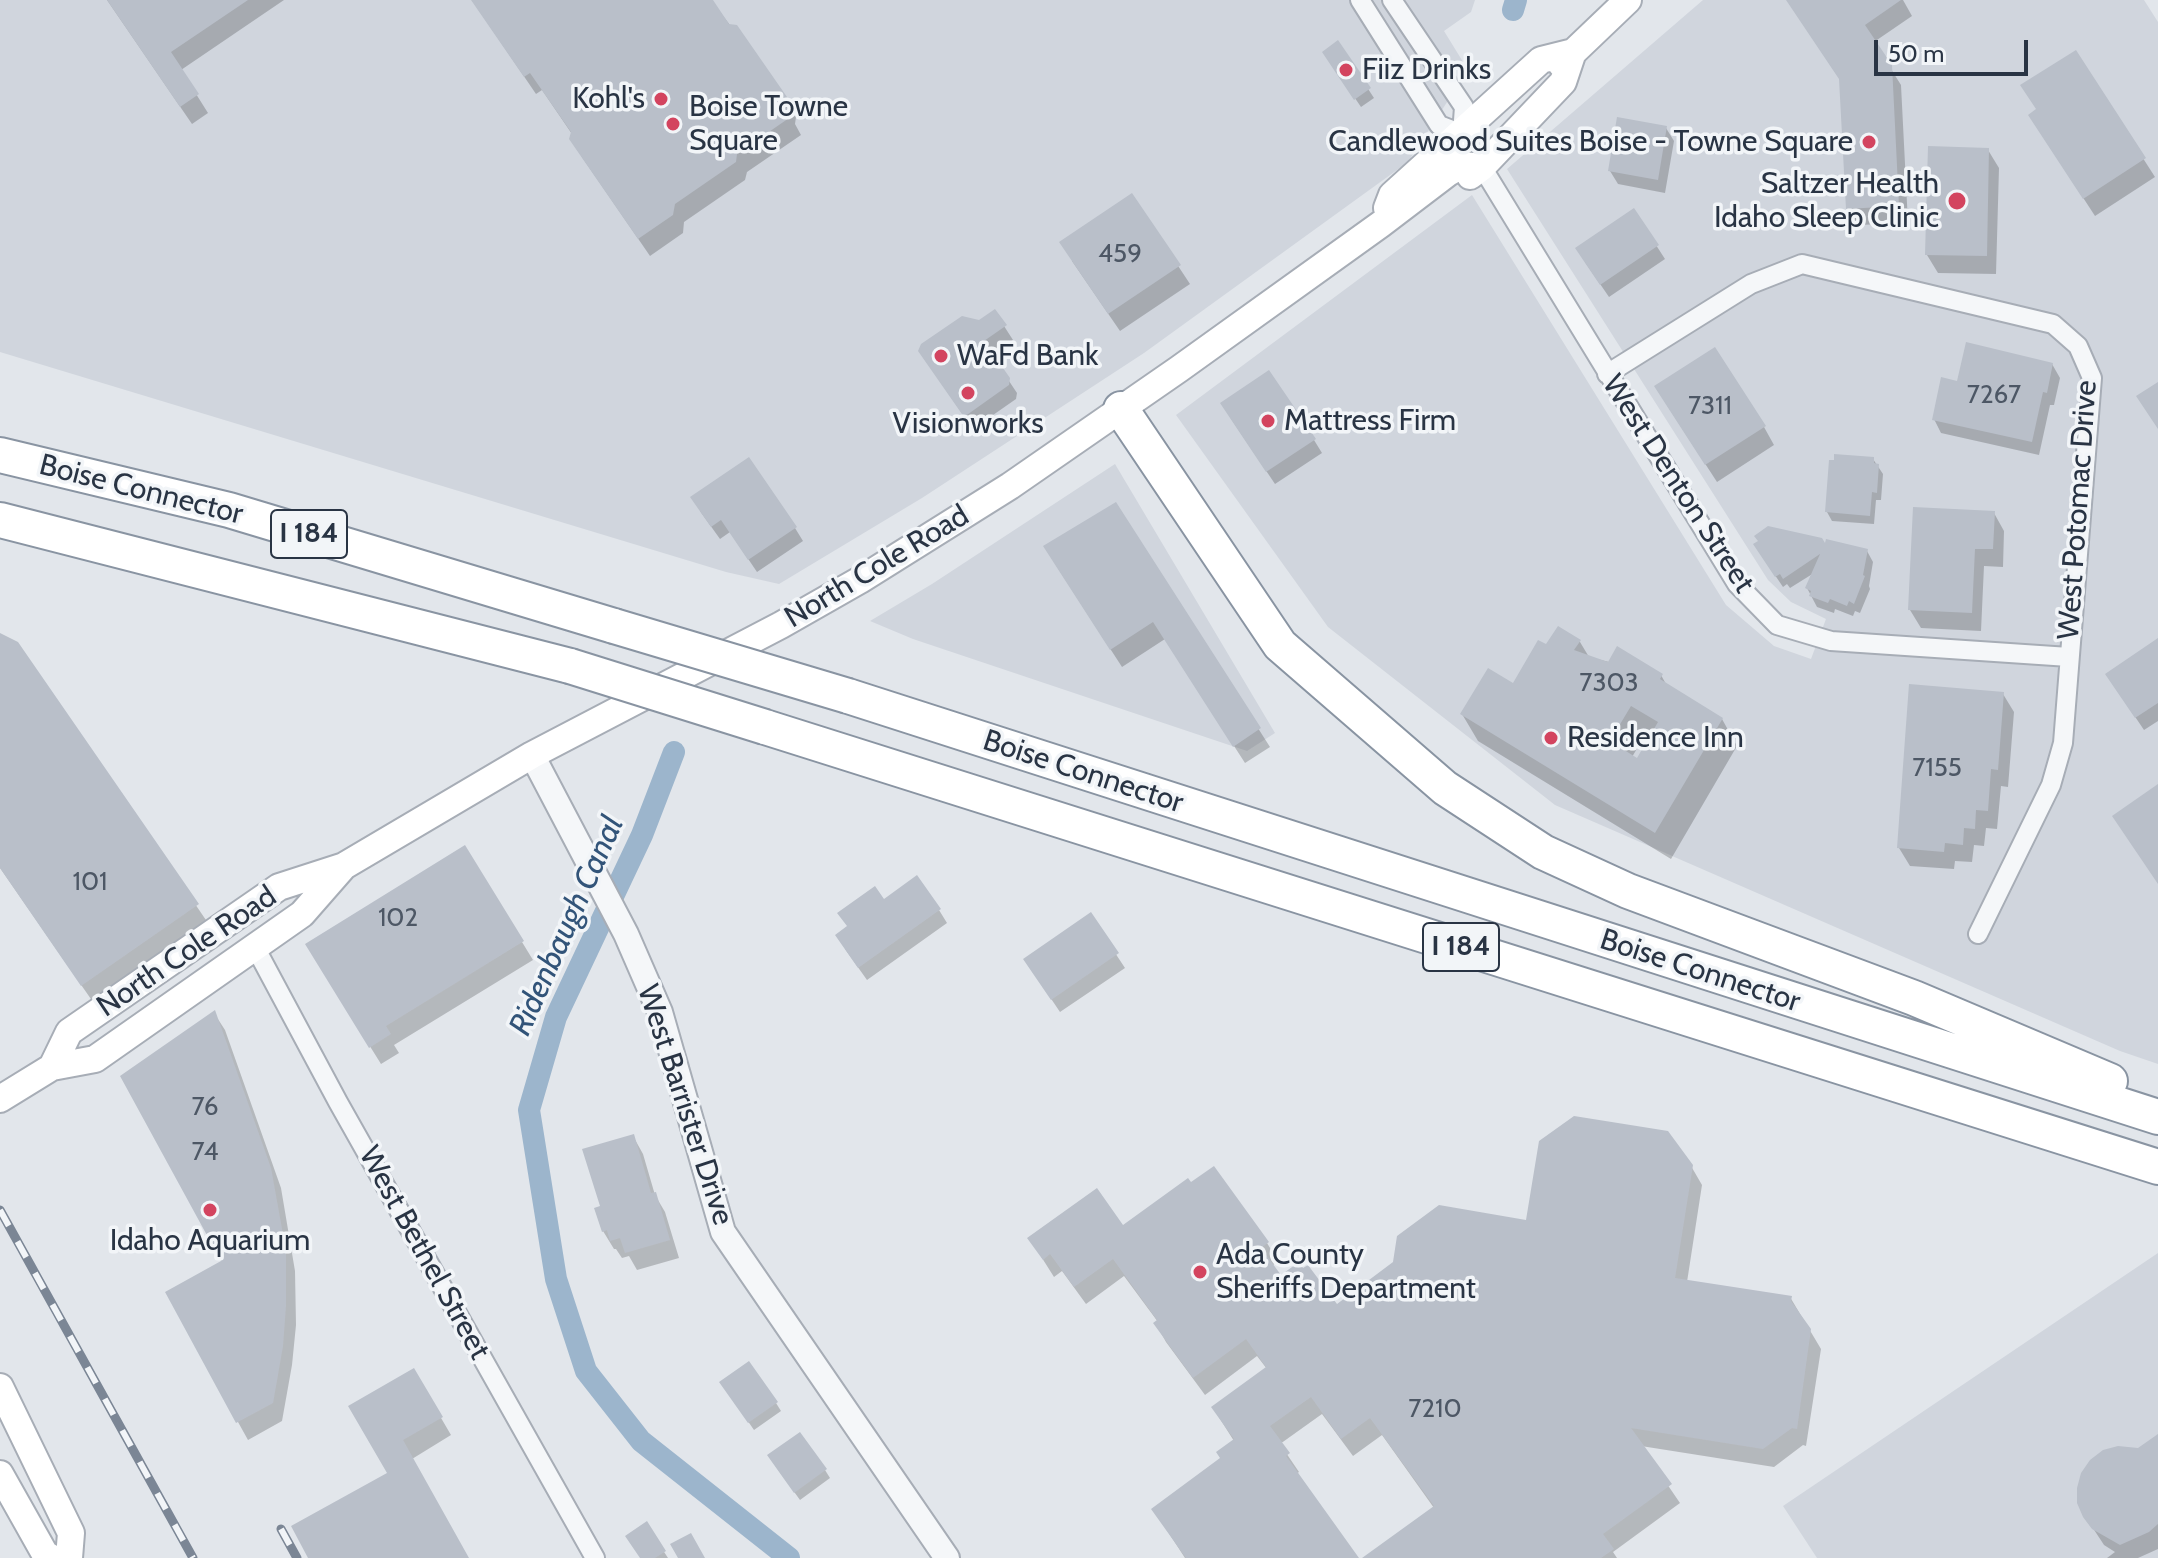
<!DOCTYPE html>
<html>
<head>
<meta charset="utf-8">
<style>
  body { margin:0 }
  #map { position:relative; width:2158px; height:1558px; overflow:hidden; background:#e2e6eb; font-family:Cabin,sans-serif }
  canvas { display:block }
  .scale { position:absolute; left:1874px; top:40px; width:154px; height:36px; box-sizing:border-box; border:4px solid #293444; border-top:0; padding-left:10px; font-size:24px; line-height:28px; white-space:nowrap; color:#293444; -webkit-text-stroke:6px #f2f5f8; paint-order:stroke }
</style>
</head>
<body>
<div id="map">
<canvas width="2158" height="1558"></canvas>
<div class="scale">50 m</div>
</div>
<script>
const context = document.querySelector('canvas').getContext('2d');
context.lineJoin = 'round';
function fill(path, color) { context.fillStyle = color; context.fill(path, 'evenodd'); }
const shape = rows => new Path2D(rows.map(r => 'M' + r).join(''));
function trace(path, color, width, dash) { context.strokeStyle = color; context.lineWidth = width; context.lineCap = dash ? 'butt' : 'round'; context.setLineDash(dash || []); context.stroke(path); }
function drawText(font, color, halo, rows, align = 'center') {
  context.font = font + ' Cabin,sans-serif'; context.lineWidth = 7; context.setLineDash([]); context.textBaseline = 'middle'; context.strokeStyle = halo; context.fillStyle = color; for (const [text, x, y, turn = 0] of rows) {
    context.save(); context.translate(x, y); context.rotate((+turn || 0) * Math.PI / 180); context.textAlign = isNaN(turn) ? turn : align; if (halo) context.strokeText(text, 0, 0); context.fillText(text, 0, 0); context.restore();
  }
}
fill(shape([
  [0,0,1475,0,1471,12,1444,31,1468,70,1408,162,1144,353,922,498,779,584,726,572,0,352],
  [1703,0,2144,0,2158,22,2158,1064,2120,1051,1555,805,1328,627,1176,415,1472,195,1726,605,1774,646,1811,659,1826,619,1791,602,1768,580,1507,169],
  [1115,464,1275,733,1247,751,913,639,870,621,932,584],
  [2158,1253,2158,1558,1817,1558,1783,1506]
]), '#d0d5dd');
fill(shape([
  [107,0,284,0,181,70,208,113,192,124],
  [472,0,711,0,785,98,796,117,795,124,801,135,747,172,745,180,684,222,683,233,650,256,582,157,572,134,542,90,536,94],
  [1787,0,1903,0,1912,16,1874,42,1901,85,1908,223,1858,225,1848,208,1842,82],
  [1338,43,1374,98,1361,107,1329,60],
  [2075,52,2155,177,2095,216,2041,133,2038,110],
  [1666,128,1674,141,1665,193,1618,184,1610,171],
  [1988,150,1999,168,1996,274,1938,273,1927,255],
  [1132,196,1190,284,1120,331,1072,261],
  [1634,211,1665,259,1609,297,1585,262],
  [995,312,1013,340,991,354,1017,393,1016,399,973,429,929,365],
  [2052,364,2060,378,2054,405,2050,405,2039,455,1941,433,1934,419,1959,383],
  [1667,405,1764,427,1774,445,1717,482],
  [1230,417,1314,440,1322,453,1275,484],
  [1873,459,1883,474,1881,500,1876,500,1874,524,1832,521,1827,512],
  [1116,505,1270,747,1245,763,1165,639,1122,667,1056,565],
  [700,511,795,528,803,541,757,572,730,532,720,539],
  [1994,513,2004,531,2003,567,1984,566,1981,631,1921,628,1910,610],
  [1825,547,1867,551,1873,562,1869,586,1870,589,1860,613,1855,611,1853,616,1835,609,1834,613,1817,607,1807,588,1814,573,1790,588,1787,584,1783,587,1762,556],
  [1558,629,1580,642,1589,657,1661,675,1667,686,1722,719,1737,746,1671,859,1478,741,1462,714,1514,686,1547,647],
  [1647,732,1653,735,1638,760,1632,757],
  [0,635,17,643,208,923,93,1002,0,868],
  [2158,641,2158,721,2144,730,2115,687],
  [2003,694,2014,712,2008,787,2001,786,1997,829,1986,828,1984,846,1974,845,1972,862,1955,861,1954,869,1910,866,1899,848],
  [884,902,939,910,947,923,867,980,845,949],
  [1090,915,1125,968,1060,1012,1033,972],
  [522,942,533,960,394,1045,399,1053,381,1064,318,963],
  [214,1013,225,1030,281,1188,295,1271,296,1325,292,1365,282,1421,248,1440,238,1422],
  [633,1136,643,1154,655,1195,665,1212,679,1258,637,1270,629,1256,622,1258,616,1249,614,1249,603,1231],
  [1691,1166,1702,1185,1687,1282,1790,1297,1821,1349,1806,1446,1803,1445,1774,1467,1641,1446,1680,1503,1613,1552,1617,1558,1366,1558,1434,1508,1382,1435,1353,1456,1322,1414,1280,1444,1299,1472,1296,1474,1357,1558,1185,1558,1153,1509,1223,1459,1234,1441,1213,1408,1267,1369,1257,1356,1205,1395,1166,1342,1156,1324,1158,1322,1124,1276,1086,1304,1062,1271,1054,1277,1030,1239,1123,1227,1267,1243,1278,1261,1272,1266,1280,1278,1336,1307,1528,1222],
  [413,1370,451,1435,412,1459,466,1558,311,1558,390,1474],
  [727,1391,776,1403,781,1411,754,1430],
  [2158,1437,2158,1549,2138,1558,2107,1558,2115,1552,2104,1545,2085,1516,2139,1450],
  [774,1464,825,1470,830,1478,800,1500],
  [646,1524,668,1558,642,1558]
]), '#0003');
trace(shape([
  [1513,10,1516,0],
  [674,752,642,835,556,1017,529,1110,556,1279,586,1371,641,1441,789,1558]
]), '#9cb5cc', 22);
fill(shape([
  [107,0,248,0,171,52,199,94,180,107],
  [471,0,713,0,729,24,737,25,787,97,785,105,792,116,737,154,736,162,675,204,673,215,638,239,569,139,571,132,530,73,524,77],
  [1786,0,1901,0,1865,25,1892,65,1899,206,1846,209,1839,79],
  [1338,40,1371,88,1354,100,1322,52],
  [2076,50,2146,158,2083,199,2028,115,2036,109,2020,85],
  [1617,117,1667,126,1658,180,1608,171],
  [1928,146,1989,148,1987,256,1925,255],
  [1132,193,1181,265,1108,314,1059,242],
  [1634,208,1659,245,1600,285,1575,248],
  [995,309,1007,325,984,341,1010,378,1009,385,964,417,918,351,921,344,962,316,979,320],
  [1966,342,2053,363,2047,393,2043,392,2032,442,1932,420,1941,377,1957,381],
  [1715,347,1766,426,1705,465,1654,386],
  [1269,370,1316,439,1266,472,1220,403],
  [2158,382,2158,429,2136,396],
  [1834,454,1874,457,1874,463,1879,464,1877,493,1872,492,1870,516,1825,512,1829,460,1834,460],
  [749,457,797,527,748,560,721,520,711,527,690,497],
  [1116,502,1261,728,1233,747,1153,622,1110,650,1043,546],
  [1913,507,1995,511,1993,549,1975,549,1972,613,1908,610],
  [1768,526,1822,538,1825,543,1826,539,1868,549,1863,575,1865,576,1854,604,1849,601,1847,606,1830,599,1828,603,1809,596,1811,591,1805,588,1820,554,1783,579,1780,574,1775,577,1753,544,1758,541,1754,536],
  [1558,626,1581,640,1574,650,1608,662,1617,646,1663,674,1660,679,1723,718,1655,833,1460,714,1488,668,1513,683,1538,640,1546,644],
  [1631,706,1658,722,1637,758,1610,741],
  [0,633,18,642,199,904,81,986,0,868],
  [2158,638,2158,703,2135,718,2105,674],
  [1909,684,2004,692,1998,770,1991,769,1988,811,1976,810,1975,829,1964,828,1963,845,1945,843,1944,852,1897,848],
  [2158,784,2158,884,2112,816],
  [465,845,524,941,386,1026,391,1034,369,1048,305,944],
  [917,875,941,909,858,968,835,935,847,926,837,913,875,886,884,899],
  [1091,912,1119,953,1051,1000,1023,959],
  [215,1010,271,1168,286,1251,286,1305,283,1346,273,1403,236,1423,165,1292,221,1261,120,1076],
  [1574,1116,1668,1131,1693,1165,1675,1278,1792,1296,1791,1301,1811,1329,1797,1429,1792,1428,1763,1449,1631,1428,1672,1484,1603,1534,1614,1549,1601,1558,1362,1558,1434,1506,1370,1418,1341,1439,1311,1397,1270,1426,1290,1453,1286,1456,1359,1558,1186,1558,1151,1509,1220,1458,1216,1452,1234,1439,1211,1407,1266,1367,1246,1339,1193,1378,1153,1323,1157,1320,1113,1259,1074,1287,1050,1254,1043,1260,1027,1238,1097,1188,1123,1225,1188,1178,1191,1182,1214,1166,1269,1242,1261,1248,1281,1275,1299,1262,1303,1268,1308,1265,1337,1304,1393,1262,1397,1236,1439,1205,1526,1220,1539,1141],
  [634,1134,651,1193,656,1192,670,1240,625,1253,620,1238,610,1241,607,1230,602,1232,594,1208,600,1206,582,1149],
  [749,1361,778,1402,748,1423,719,1382],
  [414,1368,443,1417,403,1440,469,1558,308,1558,291,1526,387,1473,348,1406],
  [800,1432,827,1469,794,1493,767,1455],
  [2158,1434,2158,1524,2149,1532,2120,1545,2092,1529,2083,1517,2077,1503,2077,1488,2081,1473,2090,1460,2103,1450,2118,1446,2138,1448],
  [647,1521,666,1551,655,1558,640,1558,625,1536],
  [691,1533,705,1558,678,1558,670,1544]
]), '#b9bfc9');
const minor = shape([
  [1360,0,1439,125,1462,134,1464,107,1392,0],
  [1482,167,1737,584,1777,625,1831,641,2069,657],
  [1607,374,1751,284,1802,264,2053,324,2078,346,2092,378,2063,743,2051,785,1978,934],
  [255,947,338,1102,595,1558]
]);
const tertiary = shape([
  [532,755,626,934,660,1012,723,1232,947,1558]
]);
const secondary = shape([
  [1561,64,1628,0],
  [1470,176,1482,167,1563,82,1573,52],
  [1387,208,1392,195,1541,60,1573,52],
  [52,1067,69,1032,279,887,344,866,532,755,781,625,860,580,1010,486,1179,369,1381,224,1448,173,1462,165,1482,167],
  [0,1099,52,1067,95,1059,302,914,344,866],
  [0,1387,71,1533,69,1558],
  [0,1474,45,1554,52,1558]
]);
const motorway = shape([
  [1121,409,1280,645,1445,788,1543,852,1628,891,1914,998,2110,1081],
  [0,455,229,510,614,626],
  [0,520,570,666],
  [848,696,2158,1117],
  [765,727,2158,1167]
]);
trace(minor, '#a7adb6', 22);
trace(tertiary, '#a7adb6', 28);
trace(secondary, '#a7adb6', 30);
trace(motorway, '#8994a2', 38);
trace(minor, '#f5f7f9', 18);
trace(tertiary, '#f5f7f9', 24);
trace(secondary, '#fff', 26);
trace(motorway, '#fff', 34);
const rail = shape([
  [0,1210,193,1558],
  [281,1529,297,1558]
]);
trace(rail, '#7b8695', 9);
trace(rail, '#f2f5f8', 6, [18]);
const motorwayBridge = shape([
  [614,626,848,696],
  [570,666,765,727]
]);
trace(motorwayBridge, '#8994a2', 38, []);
trace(motorwayBridge, '#fff', 34);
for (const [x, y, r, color] of [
  [1346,70,8,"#d3445f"],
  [661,99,8,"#d3445f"],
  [673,124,8,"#d3445f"],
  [1869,142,8,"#d3445f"],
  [1957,201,10,"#d3445f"],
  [941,356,8,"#d3445f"],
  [968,393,8,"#d3445f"],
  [1268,421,8,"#d3445f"],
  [1551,738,8,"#d3445f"],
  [210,1210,8,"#d3445f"],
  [1200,1272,8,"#d3445f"]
]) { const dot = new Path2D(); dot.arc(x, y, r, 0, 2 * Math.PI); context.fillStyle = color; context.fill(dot); trace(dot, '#f2f5f8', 3); }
drawText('26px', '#4d5765', null, [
  ["459",1120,254],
  ["7267",1994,395],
  ["7311",1710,406],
  ["7303",1609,683],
  ["7155",1937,768],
  ["101",90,882],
  ["102",398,918],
  ["76",205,1107],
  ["74",205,1152],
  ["7210",1435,1409]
]);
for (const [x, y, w] of [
  [309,534,76],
  [1461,947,76]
]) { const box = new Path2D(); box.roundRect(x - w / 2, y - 24, w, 48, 6); context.fillStyle = '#f2f5f8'; context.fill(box); trace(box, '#293444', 2); }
drawText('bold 28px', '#293444', null, [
  ["I 184",309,534],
  ["I 184",1461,947]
]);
drawText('30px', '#293444', '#f2f5f8', [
  ["Fiiz Drinks",1362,70],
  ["Kohl's",645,99,"right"],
  ["Boise Towne",689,107],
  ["Square",689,141],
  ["Candlewood Suites Boise - Towne Square",1853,142,"right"],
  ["Saltzer Health",1939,184,"right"],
  ["Idaho Sleep Clinic",1939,218,"right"],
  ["WaFd Bank",957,356],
  ["Mattress Firm",1284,421],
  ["Visionworks",968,424,"center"],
  ["Residence Inn",1567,738],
  ["Idaho Aquarium",210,1241,"center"],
  ["Ada County",1216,1255],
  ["Sheriffs Department",1216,1289]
], 'left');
drawText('30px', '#293444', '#f2f5f8', [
  ["West Denton Street",1678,484,57],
  ["Boise Connector",141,490,14],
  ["West Potomac Drive",2078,510,-86],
  ["North Cole Road",877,567,-31],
  ["Boise Connector",1083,772,18],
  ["North Cole Road",187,952,-34],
  ["Boise Connector",1700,971,18],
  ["West Barrister Drive",685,1105,72],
  ["West Bethel Street",424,1253,61]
]);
drawText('italic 32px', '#325479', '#f2f5f8', [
  ["Ridenbaugh Canal",567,926,-66]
]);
</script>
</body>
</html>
